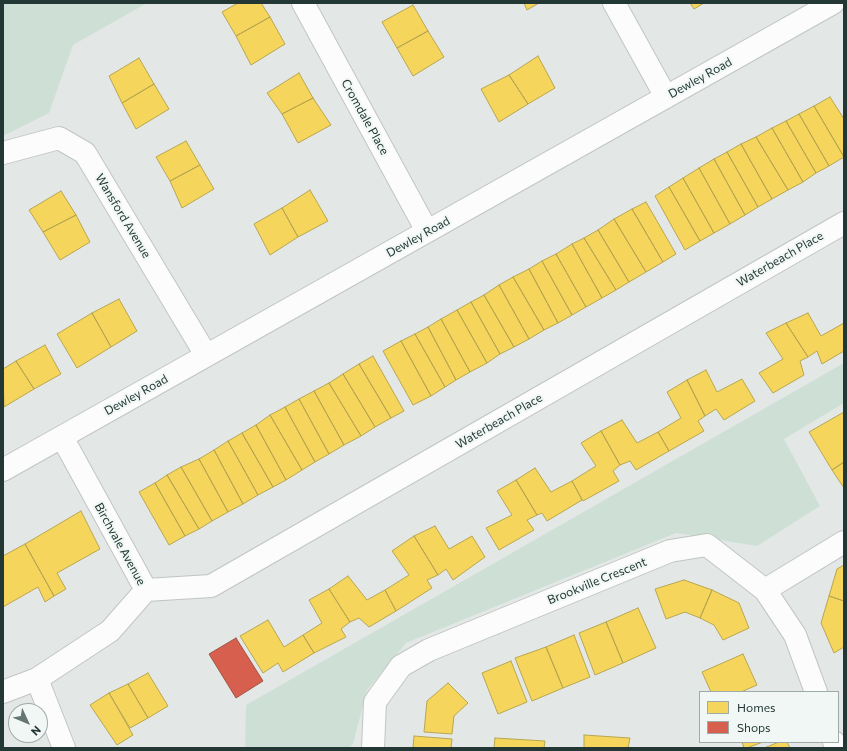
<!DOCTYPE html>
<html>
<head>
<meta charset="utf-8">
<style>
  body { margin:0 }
  #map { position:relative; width:847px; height:751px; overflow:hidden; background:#e3e8e6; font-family:Commissioner,sans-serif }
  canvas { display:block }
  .frame { position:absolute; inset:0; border:4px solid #233835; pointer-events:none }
  .legend { position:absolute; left:699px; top:691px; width:140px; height:52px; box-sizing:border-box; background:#f1f7f5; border:1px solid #9faba8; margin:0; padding:5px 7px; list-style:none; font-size:12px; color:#233835 }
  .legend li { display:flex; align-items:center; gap:8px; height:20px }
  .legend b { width:20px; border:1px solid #9faba8 }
  .north { position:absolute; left:8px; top:703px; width:40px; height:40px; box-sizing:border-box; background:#f1f7f5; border:1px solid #9faba8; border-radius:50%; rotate:134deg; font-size:11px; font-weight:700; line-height:16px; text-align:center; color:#233835 }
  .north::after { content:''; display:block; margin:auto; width:14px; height:18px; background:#667673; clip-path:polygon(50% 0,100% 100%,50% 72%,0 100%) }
</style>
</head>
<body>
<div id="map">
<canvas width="847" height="751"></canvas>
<div class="frame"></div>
<ul class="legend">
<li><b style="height:11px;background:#f6d55c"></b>Homes</li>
<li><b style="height:11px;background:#d6604d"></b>Shops</li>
</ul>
<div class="north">N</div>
</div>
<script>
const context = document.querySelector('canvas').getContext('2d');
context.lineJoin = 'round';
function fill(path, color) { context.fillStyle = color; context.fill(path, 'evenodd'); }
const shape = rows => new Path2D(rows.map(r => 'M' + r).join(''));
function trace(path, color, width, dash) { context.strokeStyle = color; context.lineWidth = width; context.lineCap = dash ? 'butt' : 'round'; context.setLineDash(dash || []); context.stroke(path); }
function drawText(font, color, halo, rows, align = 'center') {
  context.font = font + ' Commissioner,sans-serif'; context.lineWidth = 4; context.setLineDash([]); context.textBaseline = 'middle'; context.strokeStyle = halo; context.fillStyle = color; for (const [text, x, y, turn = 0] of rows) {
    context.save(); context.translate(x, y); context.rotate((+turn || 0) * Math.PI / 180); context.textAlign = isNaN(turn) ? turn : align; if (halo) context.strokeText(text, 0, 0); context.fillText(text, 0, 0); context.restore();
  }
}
fill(shape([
  [3,3,147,3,73,45,49,113,3,136],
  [844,363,844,403,784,439,820,506,757,546,676,533,406,643,367,690,353,744,349,748,245,748,246,705]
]), '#cedfd6');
const homes = shape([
  [238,3,261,3,270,17,236,36,222,12,238,3],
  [524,3,539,3,527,10,524,3],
  [690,3,704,3,694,9,690,3],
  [413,5,428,31,397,48,382,22,413,5],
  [270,17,285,44,251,65,236,36,270,17],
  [428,31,444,57,413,76,397,48,428,31],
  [538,56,555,88,528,104,509,75,538,56],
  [139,58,154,84,122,103,109,76,139,58],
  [299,73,313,98,282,114,267,93,299,73],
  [509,75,528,104,499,122,481,89,509,75],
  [154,84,169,109,136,129,122,103,154,84],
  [830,97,844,119,844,157,814,106,830,97],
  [313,98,331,125,298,143,282,114,313,98],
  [814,106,844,157,829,166,799,114,814,106],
  [799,114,829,166,816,173,786,121,799,114],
  [786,121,816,173,803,182,772,128,786,121],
  [772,128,803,182,788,190,756,137,772,128],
  [756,137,788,190,772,199,741,144,756,137],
  [186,141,200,165,170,181,156,157,186,141],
  [741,144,772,199,758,207,727,152,741,144],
  [727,152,758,207,745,215,714,159,727,152],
  [714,159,745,215,730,224,699,168,714,159],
  [200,165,214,189,182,208,170,181,200,165],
  [699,168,730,224,714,233,683,178,699,168],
  [683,178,714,233,700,241,669,187,683,178],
  [669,187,700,241,685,250,655,196,669,187],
  [310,190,328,221,298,237,282,208,310,190],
  [61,191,76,215,43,232,29,210,61,191],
  [646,202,676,254,663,262,632,209,646,202],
  [282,208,298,237,270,255,254,224,282,208],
  [632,209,663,262,646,272,614,219,632,209],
  [76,215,90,242,60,260,43,232,76,215],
  [614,219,646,272,629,282,598,230,614,219],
  [598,230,629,282,616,290,584,238,598,230],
  [584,238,616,290,602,298,572,244,584,238],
  [572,244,602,298,586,307,556,254,572,244],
  [556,254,586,307,572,315,542,261,556,254],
  [542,261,572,315,558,323,529,269,542,261],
  [529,269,558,323,544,330,513,277,529,269],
  [513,277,544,330,529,339,499,285,513,277],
  [499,285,529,339,514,347,484,295,499,285],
  [484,295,514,347,500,354,471,302,484,295],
  [119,299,137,331,111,347,92,313,119,299],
  [471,302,500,354,487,363,457,310,471,302],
  [457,310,487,363,470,372,441,319,457,310],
  [92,313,111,347,77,368,57,334,92,313],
  [808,313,821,336,844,323,844,351,822,364,817,351,808,357,786,323,808,313],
  [441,319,470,372,456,380,428,327,441,319],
  [786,323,808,357,800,361,804,375,773,393,759,373,783,359,766,333,786,323],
  [428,327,456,380,445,387,415,334,428,327],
  [415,334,445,387,431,396,401,341,415,334],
  [401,341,431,396,413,405,383,351,401,341],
  [45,345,61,374,34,389,16,361,45,345],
  [373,356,404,411,391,418,359,364,373,356],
  [16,361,34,389,4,407,3,369,16,361],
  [359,364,391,418,375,427,343,374,359,364],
  [706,370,717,392,742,379,755,401,724,420,716,409,705,416,687,380,706,370],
  [343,374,375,427,361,436,329,383,343,374],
  [687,380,705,416,698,421,704,431,669,451,658,432,681,418,667,392,687,380],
  [329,383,361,436,344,445,314,391,329,383],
  [314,391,344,445,329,454,299,399,314,391],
  [299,399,329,454,315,462,285,407,299,399],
  [285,407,315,462,302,470,270,415,285,407],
  [844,412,844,462,832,470,809,432,844,412],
  [270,415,302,470,286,480,256,425,270,415],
  [622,420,637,443,658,432,669,451,636,470,630,461,620,465,601,431,622,420],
  [256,425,286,480,273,487,242,433,256,425],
  [601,431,620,465,613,471,619,481,583,501,572,481,596,466,581,443,601,431],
  [242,433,273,487,258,495,228,441,242,433],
  [228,441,258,495,243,504,214,450,228,441],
  [214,450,243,504,228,512,199,459,214,450],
  [199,459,228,512,212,521,181,467,199,459],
  [844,462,844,488,832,470,844,462],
  [181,467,212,521,199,529,167,475,181,467],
  [535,468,551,492,572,481,582,500,547,521,542,513,537,515,516,480,535,468],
  [167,475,199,529,185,536,155,483,167,475],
  [516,480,537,515,527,520,534,530,499,550,486,528,512,515,497,491,516,480],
  [155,483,185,536,169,545,139,492,155,483],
  [81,511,100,549,57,573,66,589,54,596,25,544,81,511],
  [435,526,449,549,472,536,485,557,453,580,446,569,438,575,414,536,435,526],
  [414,536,438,575,427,580,432,588,396,611,385,590,409,575,392,551,414,536],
  [25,544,54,596,45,602,38,587,3,607,3,556,25,544],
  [844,565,844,601,829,596,837,569,844,565],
  [348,576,367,600,385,590,396,611,369,627,359,618,350,622,329,589,348,576],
  [684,580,712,590,700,618,685,612,666,619,655,589,684,580],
  [329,589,350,622,341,629,346,637,314,653,303,635,322,623,309,600,329,589],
  [712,590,739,603,749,628,723,640,714,625,700,618,712,590],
  [829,596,844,601,844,647,834,653,821,623,829,596],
  [638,608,656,648,623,663,606,622,638,608],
  [268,620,284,647,303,635,314,653,283,672,278,663,263,673,240,636,268,620],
  [606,622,623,663,595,675,579,633,606,622],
  [574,635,590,677,563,688,546,647,574,635],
  [546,647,563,688,532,701,515,658,546,647],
  [743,654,757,685,741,692,711,692,702,672,743,654],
  [511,661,527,702,498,714,482,673,511,661],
  [148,673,168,706,148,718,128,684,148,673],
  [448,683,468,703,454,716,452,734,424,732,427,701,448,683],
  [128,684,148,718,130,728,109,693,128,684],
  [109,693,133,735,117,745,90,705,109,693],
  [584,735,630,738,628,748,584,748,584,735],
  [414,736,452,739,451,748,413,748,414,736],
  [495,738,545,741,544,748,494,748,495,738],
  [742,742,763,742,747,748,744,748,742,742],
  [779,742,787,742,790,748,764,748,779,742]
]);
fill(homes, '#f6d55c');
trace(homes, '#b7a650', 1);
const shops = shape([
  [236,638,263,681,236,698,209,654,236,638]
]);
fill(shops, '#d6604d');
trace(shops, '#a05446', 1);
const minor = shape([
  [303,3,427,231],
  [614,3,666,97],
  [3,153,59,138,85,153,206,355],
  [3,470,833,3],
  [146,590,211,586,844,223],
  [765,590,844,542],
  [37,679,64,748],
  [3,692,37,679,110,631,146,590,62,437],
  [834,742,836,748],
  [373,748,375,702,401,666,429,650,670,551,707,545,765,590,795,635,816,692]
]);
trace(minor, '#c0c5c3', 24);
trace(minor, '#fbfcfb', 22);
drawText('12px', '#233835', '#f1f7f5', [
  ["Dewley Road",700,78,-29],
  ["Cromdale Place",365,117,61],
  ["Wansford Avenue",123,216,59],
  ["Dewley Road",418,237,-29],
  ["Waterbeach Place",780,259,-30],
  ["Dewley Road",136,395,-29],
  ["Waterbeach Place",499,421,-30],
  ["Birchvale Avenue",120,544,61],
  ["Brookville Crescent",597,581,-22]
]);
</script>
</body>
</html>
